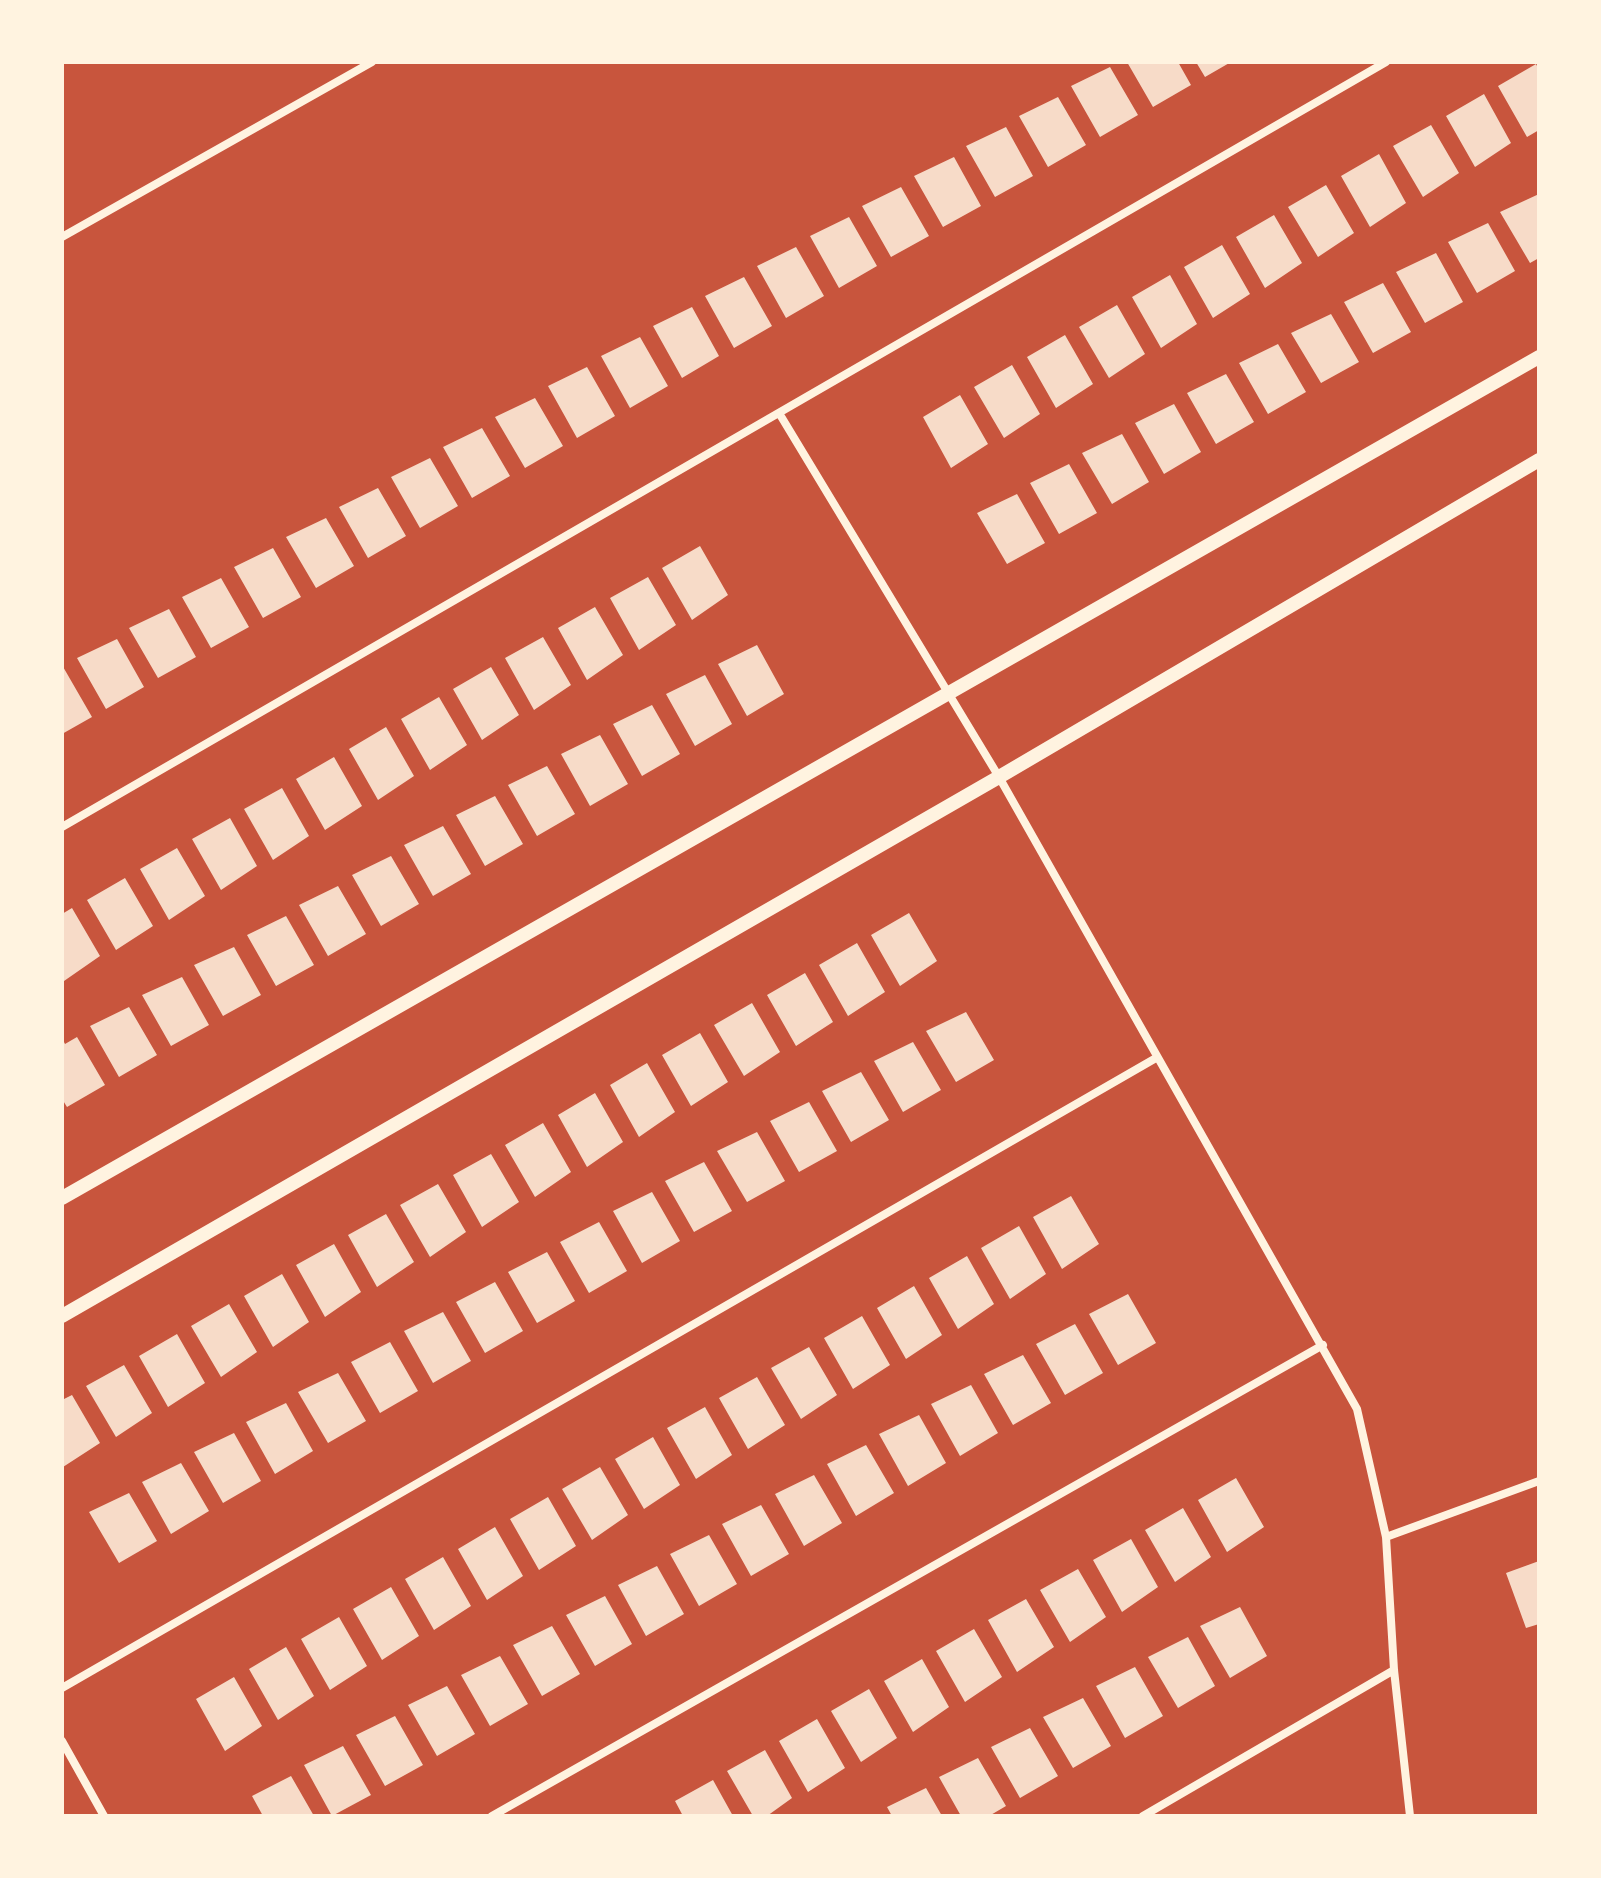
<!DOCTYPE html>
<html>
<head>
<meta charset="utf-8">
<style>
  body { margin:0 }
  #map { position:relative; width:1601px; height:1878px; overflow:hidden; background:#c8553d; font-family:"Source Sans 3",sans-serif }
  canvas { display:block }
  .frame { position:absolute; inset:0; border:64px solid #fff3e0; pointer-events:none }
</style>
</head>
<body>
<div id="map">
<canvas width="1601" height="1878"></canvas>
<div class="frame"></div>
</div>
<script>
const context = document.querySelector('canvas').getContext('2d');
context.lineJoin = 'round';
function fill(path, color) { context.fillStyle = color; context.fill(path, 'evenodd'); }
const shape = rows => new Path2D(rows.map(r => 'M' + r).join(''));
function trace(path, color, width, dash) { context.strokeStyle = color; context.lineWidth = width; context.lineCap = dash ? 'butt' : 'round'; context.setLineDash(dash || []); context.stroke(path); }
fill(shape([
  [1127,62,1178,62,1191,85,1153,107],
  [1196,62,1231,62,1205,77],
  [1536,64,1539,70,1539,130,1527,137,1498,86],
  [1110,67,1138,115,1100,137,1071,86],
  [1484,94,1511,143,1475,167,1446,116],
  [1058,97,1086,145,1048,167,1019,116],
  [1431,125,1459,173,1423,197,1393,146],
  [1006,127,1033,176,995,197,966,146],
  [1379,154,1406,203,1370,227,1341,176],
  [954,157,981,206,943,227,914,176],
  [1326,185,1354,233,1318,257,1288,207],
  [901,187,929,236,891,257,862,206],
  [1539,194,1539,258,1530,263,1500,212],
  [1274,215,1302,263,1265,288,1236,237],
  [849,217,877,266,839,288,810,236],
  [1488,223,1515,271,1477,293,1448,242],
  [1222,245,1250,294,1213,318,1184,267],
  [796,247,824,296,786,318,757,266],
  [1436,253,1463,302,1425,323,1396,272],
  [1170,275,1197,324,1161,348,1132,297],
  [744,277,772,326,734,348,705,296],
  [1383,283,1411,332,1373,353,1344,302],
  [1117,305,1145,354,1109,378,1079,327],
  [692,307,719,356,682,378,653,326],
  [1331,314,1359,362,1321,383,1291,333],
  [1065,335,1093,384,1056,408,1027,357],
  [640,337,668,386,630,408,601,356],
  [1278,344,1306,392,1268,414,1239,363],
  [1012,365,1040,414,1004,438,974,387],
  [587,367,615,416,577,438,548,386],
  [1226,374,1254,422,1216,444,1187,393],
  [960,395,988,444,951,468,923,417],
  [535,398,563,446,525,468,495,417],
  [1174,404,1201,452,1164,474,1135,423],
  [482,428,510,476,472,498,443,447],
  [1122,434,1149,482,1112,504,1082,453],
  [430,458,458,506,420,528,391,477],
  [1069,464,1097,513,1059,534,1030,483],
  [378,488,406,536,368,558,339,507],
  [1017,494,1045,543,1007,564,977,513],
  [326,518,354,566,316,588,286,537],
  [700,546,728,595,692,620,662,568],
  [273,548,301,597,263,618,234,567],
  [648,577,676,625,639,650,610,598],
  [221,578,249,627,211,648,182,597],
  [595,607,623,655,587,680,558,628],
  [169,609,196,657,158,678,129,628],
  [543,637,571,685,534,710,505,658],
  [117,639,144,687,106,709,77,658],
  [757,645,784,694,747,716,718,664],
  [62,665,92,717,62,734],
  [491,667,519,715,482,740,453,689],
  [705,675,732,724,695,746,666,694],
  [439,697,467,745,430,770,401,719],
  [652,705,680,754,642,776,613,724],
  [386,727,414,776,378,800,349,749],
  [600,735,628,784,590,806,561,754],
  [334,757,362,806,325,830,296,779],
  [547,766,575,814,537,836,508,785],
  [282,788,309,836,273,860,244,809],
  [495,796,523,844,485,866,456,815],
  [230,818,257,866,221,890,192,839],
  [443,826,471,874,433,896,404,845],
  [177,848,205,896,169,920,140,869],
  [391,856,419,904,381,926,352,875],
  [125,878,153,926,116,950,87,900],
  [338,886,366,934,328,956,299,905],
  [72,908,100,956,64,981,62,914],
  [909,913,937,961,900,986,871,935],
  [286,916,314,965,276,986,247,935],
  [857,943,885,992,848,1016,819,965],
  [234,947,261,995,223,1016,194,965],
  [805,973,833,1022,796,1046,767,995],
  [182,977,209,1025,171,1046,142,995],
  [752,1003,780,1052,744,1076,714,1025],
  [129,1007,157,1055,119,1077,90,1026],
  [966,1012,994,1060,956,1082,926,1031],
  [700,1033,728,1082,691,1106,662,1055],
  [77,1037,105,1085,67,1107,62,1099,62,1038,65,1044],
  [913,1042,941,1090,903,1112,874,1061],
  [647,1063,675,1112,639,1137,610,1085],
  [861,1072,889,1120,851,1142,822,1091],
  [595,1093,623,1142,587,1167,558,1115],
  [809,1102,837,1151,799,1172,770,1121],
  [543,1123,571,1172,535,1197,505,1145],
  [757,1132,785,1181,747,1202,717,1151],
  [491,1154,519,1202,482,1227,453,1175],
  [704,1162,732,1211,694,1232,665,1181],
  [438,1184,466,1232,430,1257,400,1205],
  [652,1192,680,1241,642,1263,613,1211],
  [1071,1196,1099,1244,1062,1269,1033,1217],
  [386,1214,414,1262,377,1287,348,1235],
  [599,1222,627,1271,589,1293,560,1242],
  [1019,1226,1046,1274,1010,1299,981,1248],
  [334,1244,361,1292,325,1317,296,1265],
  [547,1252,575,1301,537,1323,508,1272],
  [967,1256,994,1304,958,1329,929,1278],
  [282,1274,309,1322,273,1347,244,1296],
  [495,1282,523,1331,485,1353,456,1302],
  [914,1286,942,1335,906,1359,877,1308],
  [1128,1294,1156,1343,1118,1365,1089,1314],
  [229,1304,257,1352,221,1377,191,1326],
  [443,1312,471,1361,433,1383,404,1331],
  [862,1316,890,1365,853,1389,824,1338],
  [1075,1324,1103,1373,1065,1395,1036,1344],
  [177,1334,205,1383,168,1407,139,1356],
  [390,1342,418,1391,380,1413,351,1362],
  [809,1347,837,1395,801,1419,771,1368],
  [1023,1355,1051,1403,1013,1425,984,1374],
  [124,1365,152,1413,116,1437,86,1386],
  [338,1373,366,1421,328,1443,298,1392],
  [757,1377,785,1425,748,1449,719,1398],
  [971,1385,998,1433,960,1456,931,1404],
  [72,1395,100,1443,63,1467,62,1400],
  [286,1403,313,1451,275,1474,246,1422],
  [705,1407,732,1455,696,1479,667,1428],
  [919,1415,946,1463,908,1486,879,1434],
  [234,1433,261,1481,223,1503,194,1452],
  [653,1437,680,1485,644,1509,615,1459],
  [866,1445,894,1493,856,1516,827,1464],
  [181,1463,209,1511,171,1534,142,1482],
  [600,1467,628,1515,592,1540,562,1489],
  [814,1475,842,1523,804,1546,775,1494],
  [1236,1478,1264,1527,1227,1552,1198,1500],
  [129,1493,157,1541,119,1563,89,1512],
  [548,1497,576,1546,539,1570,510,1519],
  [761,1505,789,1554,751,1576,722,1524],
  [1183,1508,1211,1557,1175,1582,1145,1530],
  [495,1527,523,1576,487,1600,458,1549],
  [709,1535,737,1584,699,1606,670,1554],
  [1131,1539,1158,1587,1122,1612,1093,1560],
  [443,1557,471,1606,434,1630,405,1579],
  [1539,1561,1539,1624,1526,1628,1506,1573],
  [657,1566,684,1614,646,1636,618,1585],
  [1078,1569,1106,1617,1070,1642,1040,1590],
  [391,1587,419,1636,382,1660,353,1609],
  [605,1596,632,1644,595,1666,566,1615],
  [1026,1599,1054,1647,1017,1672,988,1620],
  [1240,1607,1267,1656,1230,1678,1200,1626],
  [339,1617,367,1666,330,1690,301,1639],
  [552,1626,580,1674,542,1696,513,1645],
  [974,1629,1002,1677,965,1702,936,1651],
  [1188,1637,1215,1686,1178,1708,1148,1657],
  [286,1647,314,1696,278,1720,249,1669],
  [500,1656,528,1704,490,1726,461,1675],
  [922,1659,949,1707,913,1732,884,1681],
  [1135,1667,1163,1716,1125,1738,1096,1686],
  [234,1677,262,1726,225,1751,196,1699],
  [447,1686,475,1734,437,1756,408,1705],
  [869,1689,897,1738,861,1762,831,1711],
  [1083,1698,1111,1746,1073,1768,1043,1717],
  [395,1716,423,1765,385,1786,356,1735],
  [817,1719,845,1768,808,1792,779,1741],
  [1030,1728,1058,1776,1020,1798,991,1747],
  [343,1746,371,1795,332,1816,304,1765],
  [765,1750,792,1798,767,1816,753,1816,727,1771],
  [978,1758,1006,1806,989,1816,961,1816,939,1777],
  [291,1776,314,1816,263,1816,252,1796],
  [713,1780,733,1816,683,1816,675,1801],
  [926,1788,942,1816,892,1816,887,1807]
]), '#f7dbc8');
trace(shape([
  [62,237,372,62],
  [779,413,999,777,1357,1409,1386,1537,1394,1670,1410,1816],
  [62,827,1386,62],
  [1386,1537,1539,1481],
  [62,1688,1156,1058],
  [62,1741,104,1816],
  [492,1816,1323,1345],
  [1143,1816,1394,1670]
]), '#fff3e0', 8);
trace(shape([
  [62,1198,1539,357],
  [62,1316,999,777,1539,460]
]), '#fff3e0', 14);
</script>
</body>
</html>
